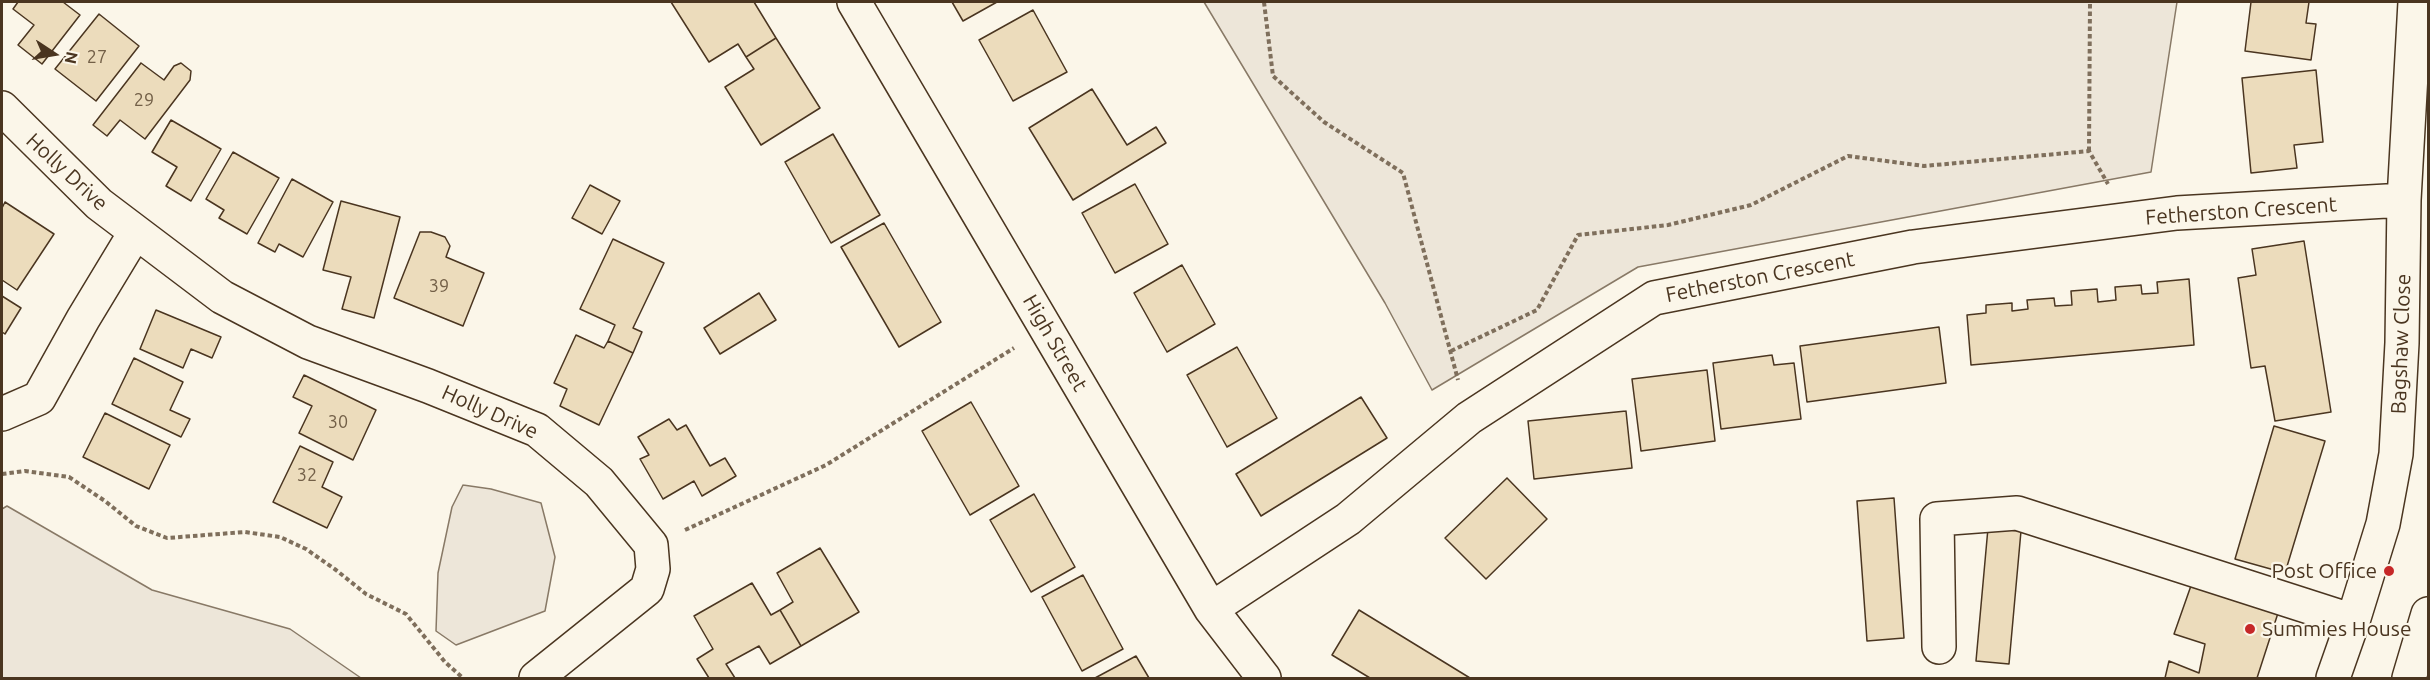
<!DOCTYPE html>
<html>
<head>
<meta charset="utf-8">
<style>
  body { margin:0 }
  #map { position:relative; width:2430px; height:680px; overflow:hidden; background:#fbf6e9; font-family:Ubuntu,sans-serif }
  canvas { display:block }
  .frame { position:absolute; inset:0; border:3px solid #4a3520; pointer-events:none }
  .north { position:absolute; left:24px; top:24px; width:60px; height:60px; -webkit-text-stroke:4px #fbf6e9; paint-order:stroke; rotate:102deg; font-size:16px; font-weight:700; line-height:24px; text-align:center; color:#4a3520 }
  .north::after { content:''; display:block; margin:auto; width:21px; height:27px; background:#4a3520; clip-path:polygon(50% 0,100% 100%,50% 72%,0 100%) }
</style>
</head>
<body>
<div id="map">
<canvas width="2430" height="680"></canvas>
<div class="frame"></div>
<div class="north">N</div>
</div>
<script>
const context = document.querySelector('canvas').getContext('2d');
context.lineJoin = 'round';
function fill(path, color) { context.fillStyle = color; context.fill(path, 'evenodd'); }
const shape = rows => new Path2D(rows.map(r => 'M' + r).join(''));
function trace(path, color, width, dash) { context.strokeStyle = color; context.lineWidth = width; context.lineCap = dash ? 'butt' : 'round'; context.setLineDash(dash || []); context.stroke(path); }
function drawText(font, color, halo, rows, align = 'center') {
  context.font = font + ' Ubuntu,sans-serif'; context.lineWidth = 4.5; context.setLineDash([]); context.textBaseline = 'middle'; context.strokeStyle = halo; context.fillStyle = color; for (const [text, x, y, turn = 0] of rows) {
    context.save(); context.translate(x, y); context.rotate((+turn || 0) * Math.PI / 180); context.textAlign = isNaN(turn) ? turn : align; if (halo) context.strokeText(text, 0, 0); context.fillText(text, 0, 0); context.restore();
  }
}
const green = shape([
  [1204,2,2177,2,2151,172,1638,267,1432,390,1385,303,1204,2],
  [463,485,491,489,541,503,555,557,545,611,456,645,436,631,438,573,452,507,463,485],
  [7,506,152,590,290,629,361,678,2,678,2,509,7,506]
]);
fill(green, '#ede6d9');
trace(green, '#887966', 1.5);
const building = shape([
  [18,2,63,2,80,15,42,64,18,45,34,25,13,9,18,2],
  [671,2,754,2,776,38,746,57,738,44,709,62,671,2],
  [952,2,997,2,963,21,952,2],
  [2251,2,2309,2,2306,23,2316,24,2311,60,2245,51,2251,2],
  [1033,10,1067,72,1013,101,979,40,1033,10],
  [99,14,139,46,96,101,55,69,99,14],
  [776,38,820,108,761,145,725,87,754,69,746,57,776,38],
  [141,63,164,80,174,66,181,63,191,71,190,80,145,139,120,120,107,136,93,125,141,63],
  [2316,70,2323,142,2294,145,2297,168,2251,173,2242,78,2316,70],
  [1092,89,1127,145,1156,127,1166,143,1073,200,1029,128,1092,89],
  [171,120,221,149,191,201,166,186,177,167,152,152,171,120],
  [833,134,880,215,831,243,785,162,833,134],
  [233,152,279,178,247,234,219,218,224,210,206,199,233,152],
  [292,179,333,202,303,257,279,244,275,252,258,243,292,179],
  [1135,184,1168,244,1115,273,1082,213,1135,184],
  [590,185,620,201,602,234,572,218,590,185],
  [341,201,400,217,374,318,342,309,351,277,323,270,341,201],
  [5,202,54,234,17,290,2,280,2,208,5,202],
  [884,223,941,322,899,347,841,247,884,223],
  [420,232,431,232,445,237,450,246,446,257,484,273,463,326,394,298,420,232],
  [613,239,664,263,633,328,642,332,633,353,608,341,615,325,580,309,613,239],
  [2304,241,2331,412,2275,421,2265,366,2251,368,2238,278,2256,275,2252,249,2304,241],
  [1182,265,1215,324,1167,352,1134,293,1182,265],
  [2189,279,2194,345,1971,365,1967,315,1986,313,1986,305,2012,303,2012,311,2028,309,2027,300,2054,298,2055,306,2072,305,2071,291,2097,289,2098,302,2116,300,2115,287,2141,285,2142,294,2158,293,2157,282,2189,279],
  [759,293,776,320,720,354,704,328,759,293],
  [2,296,21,308,5,334,2,332,2,296],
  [156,310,221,337,212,358,191,349,183,368,140,349,156,310],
  [1939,327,1946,383,1807,402,1800,346,1939,327],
  [576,335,604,348,608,341,633,353,599,425,560,406,567,389,554,383,576,335],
  [1237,347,1277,418,1227,447,1187,375,1237,347],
  [1772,355,1774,365,1794,363,1801,419,1721,429,1713,363,1772,355],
  [134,358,183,382,170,410,190,419,181,437,112,404,134,358],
  [1707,370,1715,441,1641,451,1632,379,1707,370],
  [304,375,376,410,353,460,299,433,312,406,293,397,304,375],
  [1361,397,1387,438,1261,516,1236,474,1361,397],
  [971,402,1019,486,970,515,922,431,971,402],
  [1626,411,1632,468,1534,479,1528,421,1626,411],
  [105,413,170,445,149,489,83,457,105,413],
  [669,419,677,430,686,425,710,466,725,458,736,476,702,496,694,481,663,499,640,459,649,455,638,437,669,419],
  [2274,426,2325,441,2285,573,2235,559,2274,426],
  [300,446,333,462,322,487,342,497,327,528,273,502,300,446],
  [1507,478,1547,519,1486,579,1445,538,1507,478],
  [1034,494,1075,567,1031,592,990,520,1034,494],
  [1894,498,1904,638,1867,641,1857,501,1894,498],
  [1988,528,2021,531,2009,664,1976,661,1988,528],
  [820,548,859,612,801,646,780,610,793,602,777,573,820,548],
  [1083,575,1123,649,1082,671,1042,597,1083,575],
  [2193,580,2279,610,2257,678,2165,678,2169,661,2199,673,2205,644,2174,634,2193,580],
  [752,583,771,615,780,610,801,646,770,664,759,646,726,664,735,678,709,678,697,659,713,649,694,616,752,583],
  [1359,610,1470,678,1370,678,1332,655,1359,610],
  [1136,656,1149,678,1095,678,1136,656]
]);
fill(building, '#ecdcbc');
trace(building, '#4a3520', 1.5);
const minor = shape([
  [854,2,1211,609,1264,678],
  [2,108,99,204,222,297,308,342,428,386,537,430,599,482,651,545,653,569,647,589,536,678],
  [2,414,39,398,83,319,135,233],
  [1211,609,1348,519,1469,418,1654,298,1913,247,2177,213,2404,200],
  [1939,647,1937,519,2017,513,2353,621],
  [2333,678,2353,621,2383,524,2396,454,2402,343,2404,200,2415,2]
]);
const highway = shape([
  [2409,678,2428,614]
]);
trace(minor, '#4a3520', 36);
trace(highway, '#4a3520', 36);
trace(shape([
  [1264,2,1273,76,1324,122,1403,173,1458,380],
  [2089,151,2090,2],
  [1451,351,1537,310,1578,235,1668,225,1751,205,1848,156,1924,166,2089,151,2108,184],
  [2,474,25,471,69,477,105,501,136,526,167,538,245,532,280,537,306,549,336,570,366,594,406,614,445,662,463,678],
  [685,530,826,465,1014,348]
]), '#7f6f5c', 4, [4.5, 3]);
trace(minor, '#fbf6e9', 33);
trace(highway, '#fbf6e9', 33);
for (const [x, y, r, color] of [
  [2389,571,6,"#c62828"],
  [2250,629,6,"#c62828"]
]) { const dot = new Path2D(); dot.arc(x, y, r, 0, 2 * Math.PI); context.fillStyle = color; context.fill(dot); trace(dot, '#fbf6e9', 2); }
drawText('18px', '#725f47', null, [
  ["27",97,57],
  ["29",144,100],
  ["39",439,286],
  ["30",338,422],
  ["32",307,475]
]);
drawText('21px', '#4a3520', '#fbf6e9', [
  ["Holly Drive",67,172,43],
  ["Fetherston Crescent",2241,211,-4],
  ["Fetherston Crescent",1760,277,-11],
  ["High Street",1055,343,60],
  ["Bagshaw Close",2401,344,-88],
  ["Holly Drive",490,412,24]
]);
drawText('21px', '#4a3520', '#fbf6e9', [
  ["Post Office",2377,571],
  ["Summies House",2262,629,"left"]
], 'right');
</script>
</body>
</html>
